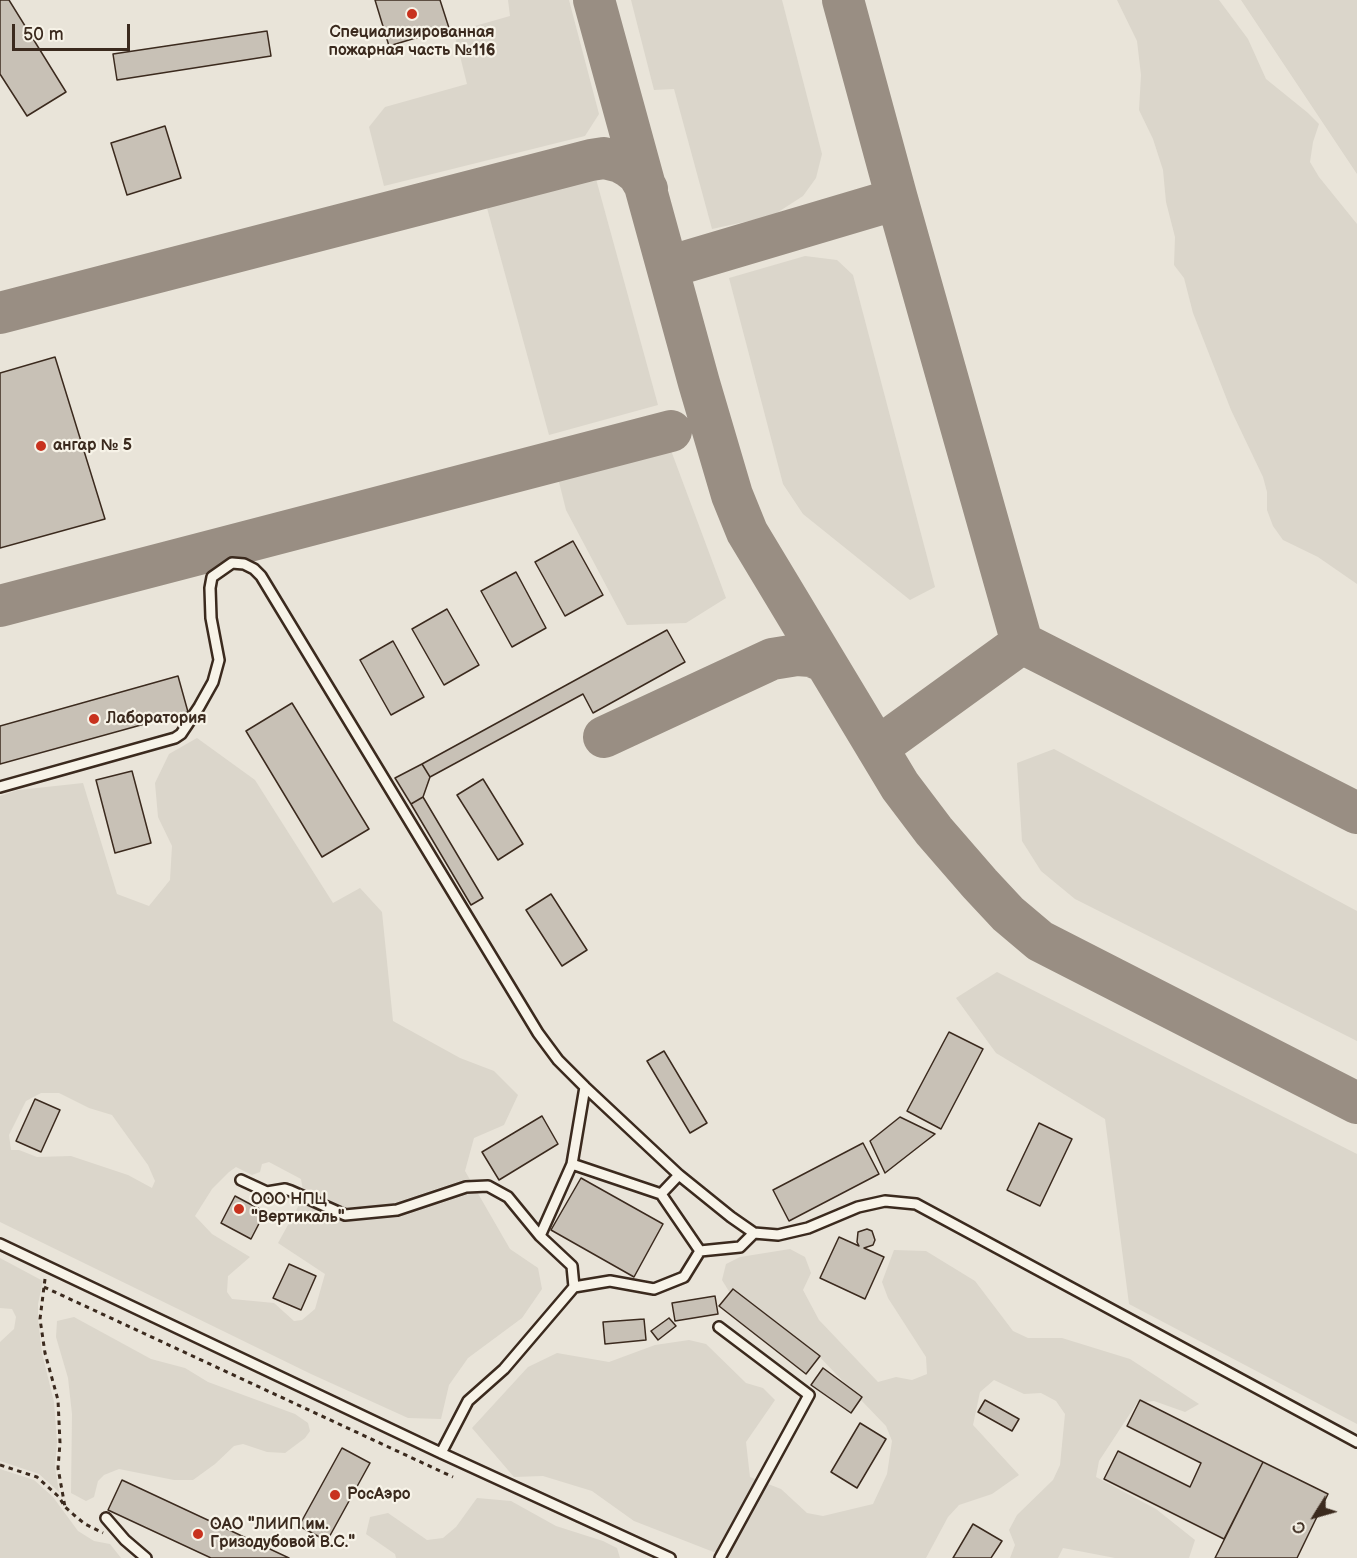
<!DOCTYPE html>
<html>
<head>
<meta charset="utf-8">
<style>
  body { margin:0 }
  #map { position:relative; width:1357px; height:1558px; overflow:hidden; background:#f7f3e8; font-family:"Balsamiq Sans",sans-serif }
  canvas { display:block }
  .north { position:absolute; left:1285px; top:1486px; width:60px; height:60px; -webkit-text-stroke:4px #f7f3e8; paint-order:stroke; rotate:233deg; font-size:16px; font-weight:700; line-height:24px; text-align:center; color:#3b2a1e }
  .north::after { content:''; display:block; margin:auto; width:21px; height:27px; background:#3b2a1e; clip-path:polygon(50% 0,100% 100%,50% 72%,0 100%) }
  .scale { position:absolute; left:12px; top:24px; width:118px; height:27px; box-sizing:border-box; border:3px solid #3b2a1e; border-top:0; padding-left:8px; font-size:18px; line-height:21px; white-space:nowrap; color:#3b2a1e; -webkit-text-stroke:4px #f7f3e8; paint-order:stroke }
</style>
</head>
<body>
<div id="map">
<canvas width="1357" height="1558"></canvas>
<div class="north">С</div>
<div class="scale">50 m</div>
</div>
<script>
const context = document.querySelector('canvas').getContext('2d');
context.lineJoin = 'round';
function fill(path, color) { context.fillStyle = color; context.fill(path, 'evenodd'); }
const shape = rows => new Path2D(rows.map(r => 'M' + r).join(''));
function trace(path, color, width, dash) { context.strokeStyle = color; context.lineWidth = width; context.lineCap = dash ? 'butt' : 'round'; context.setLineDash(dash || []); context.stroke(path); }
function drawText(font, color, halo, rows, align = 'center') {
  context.font = font + ' "Balsamiq Sans",sans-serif'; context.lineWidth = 4.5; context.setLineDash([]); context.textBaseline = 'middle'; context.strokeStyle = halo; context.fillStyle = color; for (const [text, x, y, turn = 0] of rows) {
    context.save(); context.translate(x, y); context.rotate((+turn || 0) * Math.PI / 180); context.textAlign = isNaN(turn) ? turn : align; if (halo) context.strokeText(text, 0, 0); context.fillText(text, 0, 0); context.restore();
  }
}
fill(shape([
  [0,0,1357,0,1357,1558,0,1558]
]), '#e9e4d9');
fill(shape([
  [508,0,569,0,599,114,585,136,384,186,369,127,385,107,467,84,454,32,510,16],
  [782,0,822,154,816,178,803,196,772,216,712,229,674,89,654,90,631,0],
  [1117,0,1219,0,1248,39,1266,79,1308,113,1319,124,1313,142,1310,162,1319,177,1357,224,1357,584,1318,557,1283,540,1273,526,1267,510,1267,492,1263,477,1231,410,1193,313,1184,278,1174,265,1175,237,1166,202,1163,170,1153,139,1139,110,1141,75,1137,41],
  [1241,0,1357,0,1357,174],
  [593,168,658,405,549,435,484,197],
  [805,256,837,260,853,275,935,587,910,600,803,514,783,484,729,278],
  [666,437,726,598,686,623,627,625,566,510,555,466],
  [197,738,255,780,333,903,360,888,382,912,393,1021,460,1058,494,1071,518,1095,504,1125,474,1138,465,1171,510,1249,538,1268,542,1289,522,1318,468,1358,449,1385,441,1419,408,1418,311,1374,0,1222,0,796,18,790,83,783,117,894,149,906,170,880,172,846,158,817,155,783,169,754],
  [41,1093,59,1093,89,1108,112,1115,148,1165,155,1181,152,1188,128,1175,71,1156,37,1157,19,1150,11,1150,9,1135,26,1101],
  [269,1162,301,1179,304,1196,278,1243,325,1274,315,1309,302,1320,294,1321,274,1303,232,1299,227,1292,228,1276,250,1257,212,1234,195,1216,212,1189,229,1172,236,1167,252,1175,260,1172,262,1164],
  [1054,749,1357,911,1357,1041,1075,899,1041,871,1022,841,1017,763],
  [997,972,1357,1154,1357,1424,1129,1304,1105,1119,996,1053,956,998],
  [790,1249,805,1257,811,1273,803,1290,819,1320,878,1382,896,1377,912,1380,927,1374,926,1357,888,1298,882,1282,894,1250,926,1251,975,1281,1013,1331,1028,1338,1062,1338,1130,1359,1199,1404,1185,1412,1154,1401,1137,1403,1099,1461,1096,1477,1156,1509,1195,1540,1189,1558,1115,1558,1063,1548,1058,1558,1010,1558,1015,1545,1009,1530,1017,1515,1053,1480,1060,1465,1065,1414,1056,1401,1041,1393,1024,1394,994,1380,980,1392,973,1425,1019,1475,992,1494,959,1505,948,1517,926,1558,729,1558,634,1521,592,1491,543,1476,514,1477,472,1428,528,1367,557,1353,609,1362,655,1345,689,1340,706,1344,746,1383,763,1388,775,1400,746,1442,750,1477,781,1489,807,1513,823,1516,873,1504,887,1474,892,1441,886,1426,813,1350,746,1299,730,1293,722,1280,726,1264,740,1257],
  [0,1258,43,1281,38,1304,38,1319,42,1353,54,1402,57,1442,55,1467,59,1492,39,1474,0,1461,0,1342,14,1329,16,1317,12,1309,0,1308],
  [74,1317,151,1359,185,1368,208,1382,295,1414,308,1423,310,1431,305,1438,285,1453,267,1452,243,1444,234,1446,215,1464,193,1480,174,1480,119,1469,104,1475,98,1481,94,1497,86,1501,71,1493,72,1414,68,1378,56,1337,57,1321],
  [0,1469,34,1480,53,1497,78,1531,94,1541,110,1544,121,1558,0,1558],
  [477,1498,511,1501,556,1526,603,1541,617,1548,620,1558,396,1558,395,1554,366,1534,370,1517,388,1513,427,1540,443,1538,456,1527]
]), '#dbd6cb');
trace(shape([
  [594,0,699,383,732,495,747,532,900,786,934,831,980,884,1008,914,1040,941,1357,1103],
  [843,0,897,199],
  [668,267,897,199,1022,643,1357,813],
  [0,313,591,160,604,158,620,162,629,167,638,174,647,189],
  [0,606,671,431],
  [604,737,772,659,797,655,811,656,825,662],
  [877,748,1022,643]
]), '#998e83', 42);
const building = shape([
  [0,0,9,0,66,92,27,116,0,74,0,0],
  [375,0,440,0,449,28,389,46,375,0],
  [267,31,271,56,117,80,113,54,267,31],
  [165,126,181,178,127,195,111,143,165,126],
  [55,357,105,519,0,548,0,373,55,357],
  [573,541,603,595,565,616,535,562,573,541],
  [516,572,546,628,512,647,481,591,516,572],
  [447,609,479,665,444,685,412,629,447,609],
  [667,630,685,662,593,713,583,694,430,777,422,764,667,630],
  [393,641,424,697,391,715,360,660,393,641],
  [178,676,188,712,0,764,0,726,178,676],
  [292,703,369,829,322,857,246,731,292,703],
  [422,764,430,777,423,797,411,804,395,778,422,764],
  [132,771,151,843,115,853,96,780,132,771],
  [483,779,523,844,498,860,457,795,483,779],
  [423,797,483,898,471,905,411,804,423,797],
  [551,894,587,950,562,966,526,910,551,894],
  [949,1032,983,1049,941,1129,907,1111,949,1032],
  [664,1051,707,1123,690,1133,647,1061,664,1051],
  [35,1099,60,1110,41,1152,16,1141,35,1099],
  [542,1116,558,1144,499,1180,482,1152,542,1116],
  [900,1117,935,1134,885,1173,870,1141,900,1117],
  [1039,1123,1072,1139,1040,1206,1007,1190,1039,1123],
  [863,1143,879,1174,789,1221,773,1190,863,1143],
  [581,1178,663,1224,634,1277,551,1230,581,1178],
  [235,1196,265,1212,251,1239,221,1223,235,1196],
  [867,1229,872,1231,875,1240,873,1245,864,1248,884,1257,865,1299,820,1278,839,1237,859,1246,857,1242,858,1232,867,1229],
  [289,1264,316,1276,301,1310,273,1298,289,1264],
  [733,1289,820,1356,806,1374,719,1306,733,1289],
  [715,1296,718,1314,675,1321,672,1303,715,1296],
  [669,1318,676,1326,658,1340,651,1331,669,1318],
  [644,1319,646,1340,605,1344,603,1322,644,1319],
  [823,1368,862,1397,851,1413,811,1385,823,1368],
  [985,1400,1019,1419,1012,1431,978,1412,985,1400],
  [1140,1400,1263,1462,1224,1539,1104,1479,1118,1451,1190,1487,1201,1463,1127,1426,1140,1400],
  [860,1423,886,1439,857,1488,831,1472,860,1423],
  [342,1448,370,1463,327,1541,299,1526,342,1448],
  [1263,1462,1328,1494,1297,1558,1215,1558,1263,1462],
  [122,1480,289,1558,211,1558,108,1510,122,1480],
  [973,1524,1002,1541,991,1558,953,1558,973,1524]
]);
fill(building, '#c8c1b6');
trace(building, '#3b2a1e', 1.5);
const service = shape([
  [0,787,175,738,181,734,199,707,213,682,219,660,211,618,210,588,212,577,232,563,244,564,254,569,261,576,538,1033,558,1060,585,1087,679,1175,731,1217,754,1233,778,1235,808,1228,858,1207,885,1201,916,1204,1357,1442],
  [241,1180,267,1192,285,1189,291,1191,345,1215,397,1210,466,1187,488,1186,508,1197,540,1236,572,1266,574,1287,504,1369,468,1401,441,1453],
  [661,1194,679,1175],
  [540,1236,572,1164],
  [0,1244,441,1453,670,1558],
  [700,1251,740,1247,754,1233],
  [574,1287,610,1281,654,1289,684,1277,700,1251,661,1194,572,1164,585,1087],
  [719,1327,809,1395,720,1558],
  [106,1518,125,1540,146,1558]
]);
trace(service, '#3b2a1e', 14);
trace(shape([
  [45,1279,40,1319,45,1353,58,1400,60,1443,58,1468,65,1507],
  [44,1287,453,1477],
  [0,1465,37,1477,59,1497,65,1507,74,1515,85,1524,103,1533]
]), '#3b2a1e', 3, [4.5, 4.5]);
trace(service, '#f7f3e8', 9);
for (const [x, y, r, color] of [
  [412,14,6,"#c8321e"],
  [41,446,6,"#c8321e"],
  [94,719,6,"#c8321e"],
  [239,1209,6,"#c8321e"],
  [335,1495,6,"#c8321e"],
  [198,1534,6,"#c8321e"]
]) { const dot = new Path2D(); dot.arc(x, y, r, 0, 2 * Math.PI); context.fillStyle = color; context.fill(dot); trace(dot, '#f7f3e8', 2); }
drawText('bold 16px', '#3b2a1e', '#f7f3e8', [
  ["Специализированная",412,33,"center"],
  ["пожарная часть №116",412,51,"center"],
  ["ангар № 5",53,446],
  ["Лаборатория",106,719],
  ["ООО НПЦ",251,1200],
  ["\"Вертикаль\"",251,1218],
  ["РосАэро",347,1495],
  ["ОАО \"ЛИИП им.",210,1525],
  ["Гризодубовой В.С.\"",210,1543]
], 'left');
</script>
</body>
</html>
